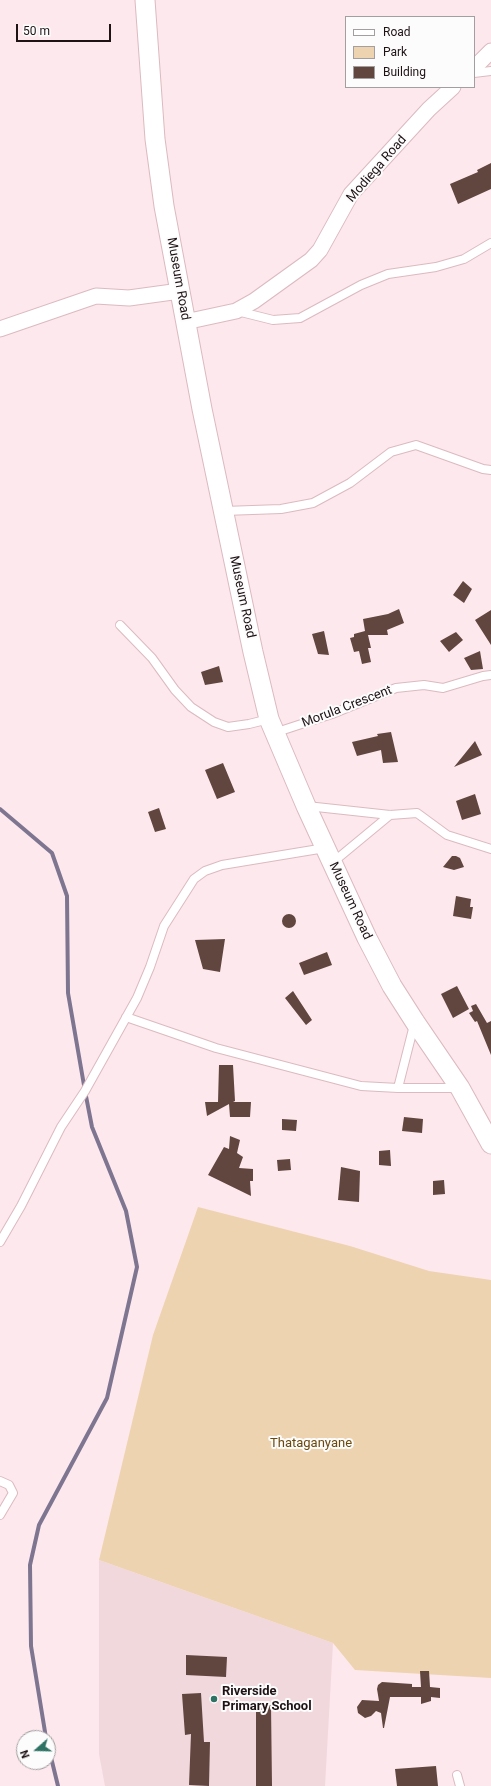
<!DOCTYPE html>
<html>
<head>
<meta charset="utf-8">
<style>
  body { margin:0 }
  #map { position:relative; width:491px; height:1786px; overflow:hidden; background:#fde8ed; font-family:Roboto,sans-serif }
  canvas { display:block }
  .legend { position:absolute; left:345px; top:16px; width:130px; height:72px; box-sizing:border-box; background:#fcfcfc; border:1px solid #a39ea0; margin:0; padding:5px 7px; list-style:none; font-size:12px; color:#1e1215 }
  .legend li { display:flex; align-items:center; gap:8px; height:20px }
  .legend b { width:20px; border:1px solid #a39ea0 }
  .north { position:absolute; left:16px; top:1730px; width:40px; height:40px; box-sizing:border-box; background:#fcfcfc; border:1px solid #a39ea0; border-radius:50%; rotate:250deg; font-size:11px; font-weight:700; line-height:16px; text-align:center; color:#1e1215 }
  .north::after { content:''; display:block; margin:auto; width:14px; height:18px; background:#2e7264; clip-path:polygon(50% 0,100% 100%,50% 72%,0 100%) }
  .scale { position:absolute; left:16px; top:24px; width:95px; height:18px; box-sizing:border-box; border:2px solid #1e1215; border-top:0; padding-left:5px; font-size:12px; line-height:14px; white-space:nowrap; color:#1e1215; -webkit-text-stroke:3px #fcfcfc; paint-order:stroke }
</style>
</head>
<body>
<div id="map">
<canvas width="491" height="1786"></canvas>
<ul class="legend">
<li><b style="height:5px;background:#fff"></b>Road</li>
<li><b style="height:11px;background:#eed3b0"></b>Park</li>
<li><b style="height:11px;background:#60463e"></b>Building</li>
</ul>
<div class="north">N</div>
<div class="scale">50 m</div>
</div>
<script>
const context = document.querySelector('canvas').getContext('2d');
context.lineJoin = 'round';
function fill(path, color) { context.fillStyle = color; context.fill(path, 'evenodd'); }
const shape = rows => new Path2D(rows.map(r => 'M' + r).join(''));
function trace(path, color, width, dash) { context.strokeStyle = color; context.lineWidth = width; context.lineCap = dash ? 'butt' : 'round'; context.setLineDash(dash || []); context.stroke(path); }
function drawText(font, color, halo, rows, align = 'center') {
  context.font = font + ' Roboto,sans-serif'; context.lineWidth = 4; context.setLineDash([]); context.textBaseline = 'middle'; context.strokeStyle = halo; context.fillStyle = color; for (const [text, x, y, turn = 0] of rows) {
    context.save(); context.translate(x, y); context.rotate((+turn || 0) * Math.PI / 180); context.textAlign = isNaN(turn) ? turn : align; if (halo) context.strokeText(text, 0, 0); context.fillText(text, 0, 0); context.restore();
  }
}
fill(shape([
  [99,1560,333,1643,325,1786,105,1786,99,1754]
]), '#f1d8dd');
fill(shape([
  [198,1207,350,1246,429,1271,491,1280,491,1678,355,1670,333,1643,99,1560,153,1335]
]), '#eed3b0');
trace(shape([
  [0,809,52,853,67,896,68,993,85,1091,92,1127,126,1211,137,1267,107,1398,39,1525,30,1565,31,1646,46,1738],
  [48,1745,58,1786]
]), '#7e7591', 4);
fill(shape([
  [491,163,491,189,458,204,450,184,478,172,477,170],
  [463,581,472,589,464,603,453,595],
  [399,609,404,623,387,630,388,635,368,635,371,648,368,648,371,662,362,664,359,651,354,652,350,638,354,637,354,634,365,631,363,619,388,614],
  [491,610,491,645,475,620],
  [324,631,329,655,318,654,312,634],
  [456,632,463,640,449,652,440,641],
  [480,651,483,669,471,670,464,658],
  [219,666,223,682,205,685,201,672],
  [391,732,398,762,383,763,381,750,357,756,352,742,378,736,377,734],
  [475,741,482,755,454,767],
  [223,763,235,792,217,799,205,770],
  [475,794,481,814,462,820,456,801],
  [159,808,166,829,155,832,148,812],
  [452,856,456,856,460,858,464,867,454,870,443,867],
  [456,896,471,899,470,907,473,907,471,919,453,916],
  '282 921a7 7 0 1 1 14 0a7 7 0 1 1-14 0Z',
  [225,939,220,972,203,969,195,940],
  [327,952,332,965,304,975,299,963],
  [457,986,469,1009,453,1018,441,994],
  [293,991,312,1020,306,1025,285,998],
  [476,1004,487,1023,491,1021,491,1055,477,1021,475,1022,469,1013,473,1011,471,1006],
  [219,1065,233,1065,235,1101,233,1102,251,1102,250,1117,230,1117,229,1104,207,1116,205,1102,218,1102],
  [404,1117,423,1119,422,1133,402,1131],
  [282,1119,297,1120,296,1131,282,1130],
  [230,1136,240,1140,237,1153,243,1157,239,1168,253,1169,253,1181,250,1181,251,1196,208,1175,224,1147,229,1149],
  [390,1150,391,1166,379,1165,379,1151],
  [290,1159,291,1170,278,1171,277,1160],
  [341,1167,360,1171,359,1202,338,1200],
  [444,1180,445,1194,433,1195,433,1181],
  [186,1655,227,1657,226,1677,186,1675],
  [420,1671,429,1671,430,1687,440,1688,440,1698,431,1697,431,1701,421,1704,421,1697,390,1697,384,1728,383,1728,381,1713,376,1711,371,1716,365,1718,358,1713,357,1707,362,1700,379,1701,377,1689,378,1685,382,1682,412,1684,412,1687,421,1687],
  [201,1693,204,1742,210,1742,209,1786,189,1785,191,1734,185,1735,182,1694],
  [271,1705,272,1786,256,1786,256,1706],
  [436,1766,438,1786,397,1786,395,1769]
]), '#60463e');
const service = shape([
  [474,73,491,71],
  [237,311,273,320,300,318,361,285,388,274,436,267,464,259,491,243],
  [224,511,281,509,313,503,350,483,391,452,416,445,483,469,491,470],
  [120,625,152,658,175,690,191,707,214,722,228,727,249,724,269,719],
  [274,733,332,714,396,688,424,685,443,688,483,676,491,675],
  [307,806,390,815,417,813,447,835,491,849],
  [332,863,390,815],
  [126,1017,216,1048,361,1086,398,1088,459,1088],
  [398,1088,414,1025],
  [0,1242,21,1206,61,1127,85,1091,137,998,150,967,164,926,194,879,205,871,222,865,325,848],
  [0,1481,9,1485,13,1493,0,1515],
  [457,1775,460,1786]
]);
const minor = shape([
  [474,68,491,51],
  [185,322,236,311,254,301,311,260,320,250,351,194,429,109,453,87],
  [0,329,96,296,129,298,180,291]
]);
const tertiary = shape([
  [145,0,155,139,164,206,202,409,253,652,269,719,306,806,367,938,392,986,415,1022,460,1088,491,1144]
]);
trace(service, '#dbbac0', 10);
trace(minor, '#dbbac0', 17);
trace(tertiary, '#dbbac0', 21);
trace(service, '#fff', 8);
trace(minor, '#fff', 15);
trace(tertiary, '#fff', 19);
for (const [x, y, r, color] of [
  [214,1699,4,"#2e7264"]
]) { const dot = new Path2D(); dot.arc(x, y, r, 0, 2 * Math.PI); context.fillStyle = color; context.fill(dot); trace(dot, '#fcfcfc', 1.5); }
drawText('13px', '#1e1215', '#fcfcfc', [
  ["Modiega Road",377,169,-49],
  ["Museum Road",178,279,80],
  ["Museum Road",242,597,78],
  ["Morula Crescent",347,707,-21],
  ["Museum Road",350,901,65]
]);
drawText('13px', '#6d480b', '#fcfcfc', [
  ["Thataganyane",311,1444]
]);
drawText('bold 13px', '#1e1215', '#fcfcfc', [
  ["Riverside",222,1692],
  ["Primary School",222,1707]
], 'left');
</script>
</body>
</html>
